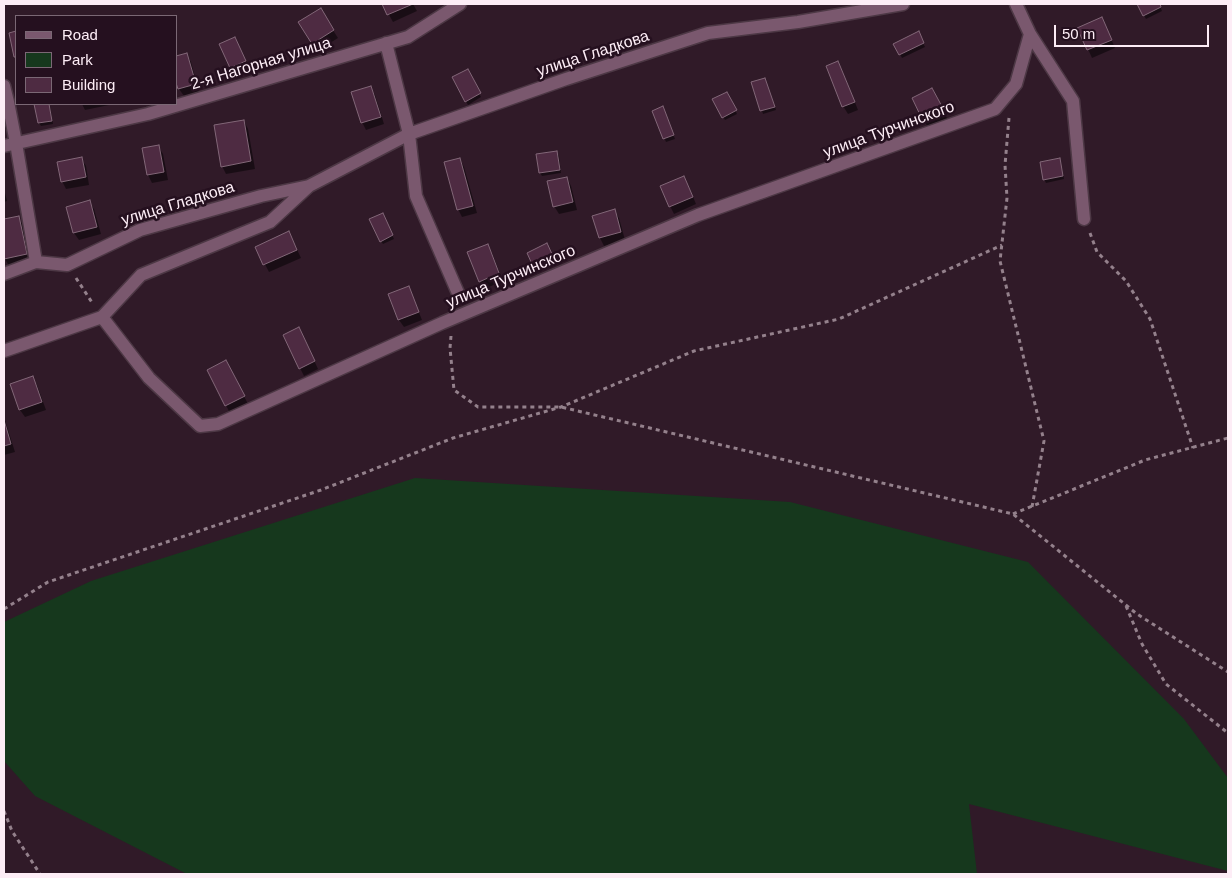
<!DOCTYPE html>
<html>
<head>
<meta charset="utf-8">
<style>
  body { margin:0 }
  #map { position:relative; width:1232px; height:878px; overflow:hidden; background:#301a28; font-family:Helvetica,sans-serif }
  canvas { display:block }
  .frame { position:absolute; inset:0; border:5px solid #fdedf6; pointer-events:none }
  .legend { position:absolute; left:15px; top:15px; width:162px; height:90px; box-sizing:border-box; background:#25101f; border:1px solid #7b6875; margin:0; padding:6px 9px; list-style:none; font-size:15px; color:#fdedf6 }
  .legend li { display:flex; align-items:center; gap:10px; height:25px }
  .legend b { width:25px; border:1px solid #7b6875 }
  .scale { position:absolute; left:1054px; top:25px; width:155px; height:22px; box-sizing:border-box; border:2px solid #fdedf6; border-top:0; padding-left:6px; font-size:15px; line-height:18px; white-space:nowrap; color:#fdedf6; -webkit-text-stroke:4px #25101f; paint-order:stroke }
</style>
</head>
<body>
<div id="map">
<canvas width="1232" height="878"></canvas>
<div class="frame"></div>
<ul class="legend">
<li><b style="height:6px;background:#7a586e"></b>Road</li>
<li><b style="height:14px;background:#16381d"></b>Park</li>
<li><b style="height:14px;background:#4e2b42"></b>Building</li>
</ul>
<div class="scale">50 m</div>
</div>
<script>
const context = document.querySelector('canvas').getContext('2d');
context.lineJoin = 'round';
function fill(path, color) { context.fillStyle = color; context.fill(path, 'evenodd'); }
const shape = rows => new Path2D(rows.map(r => 'M' + r).join(''));
function trace(path, color, width, dash) { context.strokeStyle = color; context.lineWidth = width; context.lineCap = dash ? 'butt' : 'round'; context.setLineDash(dash || []); context.stroke(path); }
function drawText(font, color, halo, rows, align = 'center') {
  context.font = font + ' Helvetica,sans-serif'; context.lineWidth = 5; context.setLineDash([]); context.textBaseline = 'middle'; context.strokeStyle = halo; context.fillStyle = color; for (const [text, x, y, turn = 0] of rows) {
    context.save(); context.translate(x, y); context.rotate((+turn || 0) * Math.PI / 180); context.textAlign = isNaN(turn) ? turn : align; if (halo) context.strokeText(text, 0, 0); context.fillText(text, 0, 0); context.restore();
  }
}
fill(shape([
  [415,478,790,502,1028,562,1184,719,1228,778,1228,871,969,804,977,874,187,874,35,796,4,761,4,622,91,581]
]), '#16381d');
fill(shape([
  [383,4,413,4,417,11,393,22],
  [1138,4,1159,4,1162,11,1146,19],
  [320,10,338,38,317,51,300,23],
  [1106,27,1115,48,1092,58,1079,29],
  [918,33,925,47,902,58,895,44],
  [237,42,246,65,233,70,231,67],
  [187,55,191,62,199,92,184,96,179,89],
  [838,62,842,70,858,110,848,114,843,106,828,66],
  [467,71,481,97,468,105,454,78],
  [765,79,776,110,763,114,753,83],
  [371,88,375,95,384,124,366,130,362,122],
  [727,94,737,114,725,120,714,100],
  [936,97,948,120,929,130,925,122],
  [42,104,48,104,50,106,53,124,41,126,39,123,36,105],
  [82,104,109,104,109,105,85,110],
  [4,105,11,127,4,129],
  [664,111,675,139,666,142,654,112],
  [244,121,248,129,255,169,226,174,222,166],
  [158,146,163,154,168,180,152,183,148,175,143,149],
  [557,153,559,156,561,173,542,176,540,173],
  [81,158,86,166,89,185,66,189,62,181],
  [460,159,464,167,477,213,462,217,458,209],
  [1059,159,1061,163,1064,179,1046,183,1044,179],
  [567,178,571,186,577,210,559,214,554,206],
  [688,185,696,204,674,214,670,206],
  [4,189,7,201,4,202],
  [89,202,94,209,101,234,79,240,74,233],
  [614,211,619,218,625,240,604,246,600,238,594,217],
  [18,217,23,225,31,262,9,266,5,259,4,254,4,220],
  [384,218,394,239,383,244,381,241],
  [293,241,301,258,269,272,256,247],
  [487,245,492,253,503,281,484,289,480,281],
  [546,245,553,258,535,266,533,263],
  [389,295,412,295,422,320,404,327,399,320],
  [303,336,318,369,304,376,300,368],
  [230,369,248,404,230,413,208,371],
  [32,378,37,385,46,410,25,417,20,410,12,385],
  [4,417,15,452,4,455]
]), '#0007');
const building = shape([
  [382,4,413,4,387,15,382,4],
  [1137,4,1160,4,1161,7,1143,16,1137,4],
  [321,8,334,30,312,44,298,22,321,8],
  [1102,17,1112,40,1087,50,1077,28,1102,17],
  [16,31,16,57,14,57,9,33,16,31],
  [919,31,924,43,899,55,893,44,919,31],
  [235,37,246,61,230,68,219,44,235,37],
  [187,53,196,84,178,89,176,83,176,56,187,53],
  [838,61,855,102,842,107,826,66,838,61],
  [468,69,481,93,465,102,452,77,468,69],
  [765,78,775,107,760,111,751,82,765,78],
  [371,86,381,117,361,123,351,92,371,86],
  [932,88,945,112,924,123,912,98,932,88],
  [727,92,737,110,722,118,712,99,727,92],
  [34,104,49,104,52,121,38,123,34,104],
  [663,106,674,135,663,139,652,111,663,106],
  [244,120,251,161,221,167,214,125,244,120],
  [159,145,164,172,147,175,142,148,159,145],
  [557,151,560,170,539,173,536,154,557,151],
  [82,157,86,177,61,182,57,162,82,157],
  [460,158,473,206,457,210,444,162,460,158],
  [1060,158,1063,176,1043,180,1040,162,1060,158],
  [684,176,693,197,669,207,660,186,684,176],
  [567,177,573,202,553,207,547,181,567,177],
  [90,200,97,227,73,233,66,207,90,200],
  [615,209,621,232,599,238,592,216,615,209],
  [383,213,393,235,380,242,369,219,383,213],
  [19,216,27,254,4,259,4,219,19,216],
  [289,231,297,250,263,265,255,247,289,231],
  [547,243,552,254,532,264,527,253,547,243],
  [488,244,499,273,479,282,467,252,488,244],
  [409,286,419,312,398,320,388,294,409,286],
  [299,327,315,361,299,369,283,335,299,327],
  [226,360,245,396,225,406,207,370,226,360],
  [33,376,42,402,19,410,10,384,33,376],
  [4,420,11,444,4,446,4,420]
]);
fill(building, '#4e2b42');
trace(building, '#826778', 1);
const minor = shape([
  [1016,4,1030,34,1073,101,1084,219],
  [386,43,409,134,416,196,458,293],
  [4,86,8,102,16,143,36,262],
  [4,146,148,114,408,37,460,4],
  [4,274,36,262,67,265,140,230,261,196,309,186],
  [102,317,149,378,200,426,218,424,442,323,698,215,995,109,1016,84,1030,34],
  [4,351,102,317,141,275,270,222,309,186,409,134,566,79,708,33,798,22,903,4]
]);
trace(minor, '#4d3845', 15);
trace(shape([
  [1009,118,1005,165,1007,198,1000,261,1044,441,1032,507],
  [1090,233,1097,252,1126,281,1150,319,1193,448],
  [76,278,93,304],
  [451,336,450,348,454,390,478,407,561,407,1013,514,1137,614,1228,672],
  [1013,514,1145,460,1228,438],
  [1126,606,1142,644,1166,684,1228,733],
  [4,609,48,582,321,490,453,438,561,407,694,351,839,319,1002,245],
  [4,811,12,831,40,874]
]), '#94818c', 3, [4, 4]);
trace(minor, '#7a586e', 12);
drawText('16px', '#fdedf6', '#25101f', [
  ["улица Гладкова",593,54,-18],
  ["2-я Нагорная улица",261,64,-17],
  ["улица Турчинского",889,130,-20],
  ["улица Гладкова",178,204,-17],
  ["улица Турчинского",511,277,-23]
]);
</script>
</body>
</html>
